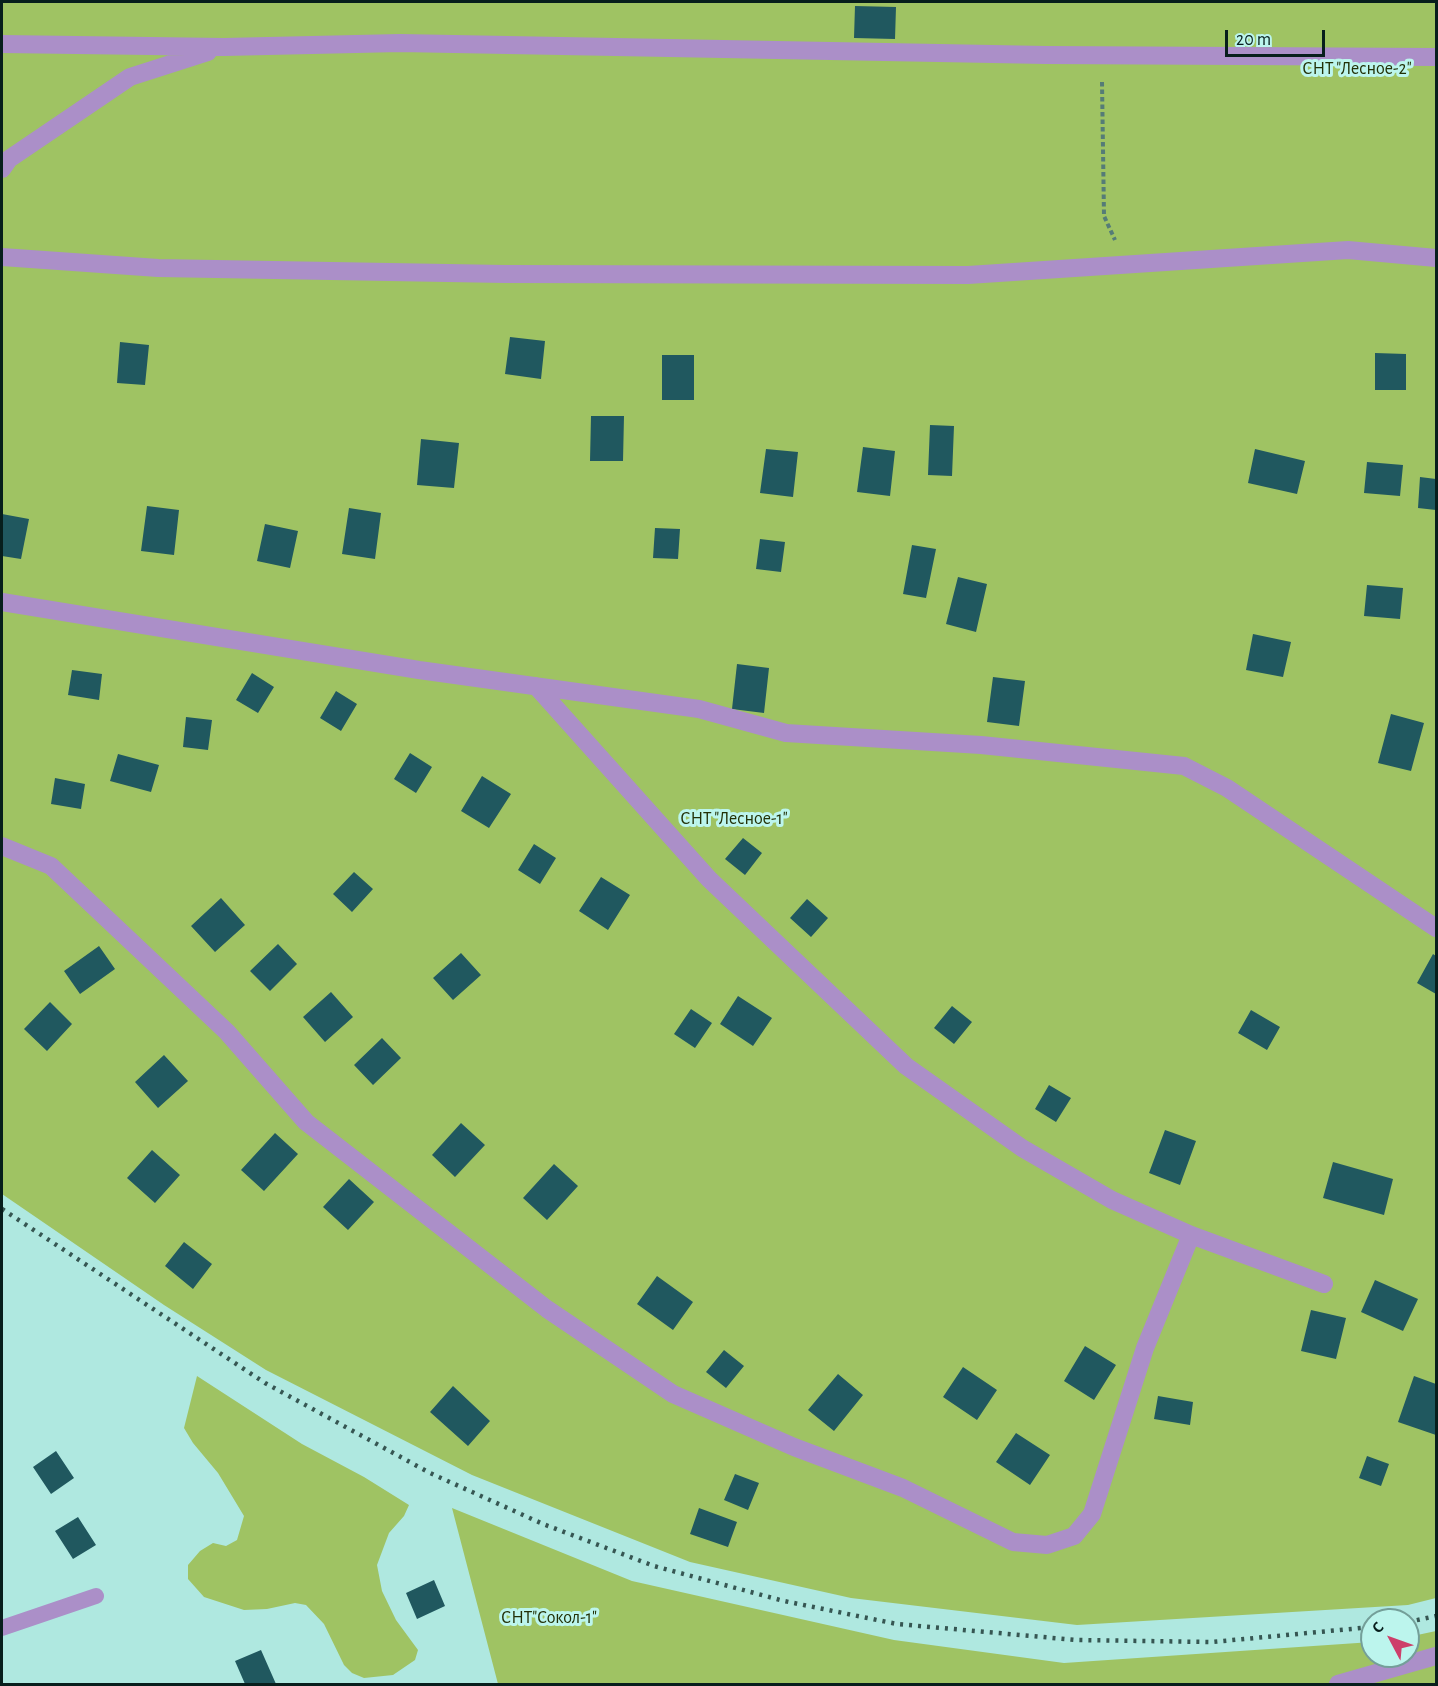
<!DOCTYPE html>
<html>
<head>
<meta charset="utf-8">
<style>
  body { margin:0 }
  #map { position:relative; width:1438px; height:1686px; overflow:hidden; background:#afe8e0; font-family:"Alegreya Sans",sans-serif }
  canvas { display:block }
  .frame { position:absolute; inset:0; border:3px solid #071e1c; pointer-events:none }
  .north { position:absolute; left:1360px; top:1608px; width:60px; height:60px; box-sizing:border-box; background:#bcf5ed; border:2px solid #749f99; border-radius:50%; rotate:311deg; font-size:16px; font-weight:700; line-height:24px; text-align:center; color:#071e1c }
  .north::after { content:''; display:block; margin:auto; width:21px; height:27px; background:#cd3f6a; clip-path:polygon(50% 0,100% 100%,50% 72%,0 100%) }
  .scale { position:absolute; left:1225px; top:30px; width:100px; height:27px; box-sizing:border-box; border:3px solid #071e1c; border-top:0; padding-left:8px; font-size:18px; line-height:21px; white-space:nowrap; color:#071e1c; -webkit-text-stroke:4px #bcf5ed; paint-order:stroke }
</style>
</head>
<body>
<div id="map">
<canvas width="1438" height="1686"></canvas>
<div class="frame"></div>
<div class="north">С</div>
<div class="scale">20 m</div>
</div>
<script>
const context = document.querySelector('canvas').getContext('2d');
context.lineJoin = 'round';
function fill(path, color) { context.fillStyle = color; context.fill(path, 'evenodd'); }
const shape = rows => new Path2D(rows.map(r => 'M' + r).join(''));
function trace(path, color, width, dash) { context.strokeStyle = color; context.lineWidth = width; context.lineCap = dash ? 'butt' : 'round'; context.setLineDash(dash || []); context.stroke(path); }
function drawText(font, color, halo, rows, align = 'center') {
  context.font = font + ' "Alegreya Sans",sans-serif'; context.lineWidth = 6; context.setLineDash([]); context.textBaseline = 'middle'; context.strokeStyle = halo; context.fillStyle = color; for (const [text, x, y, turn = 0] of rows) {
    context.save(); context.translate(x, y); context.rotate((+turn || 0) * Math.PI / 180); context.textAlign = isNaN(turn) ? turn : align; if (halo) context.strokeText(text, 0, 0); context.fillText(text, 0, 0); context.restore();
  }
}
fill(shape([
  [2,2,1436,2,1436,1598,1408,1605,1077,1625,851,1598,690,1562,472,1475,266,1370,164,1305,2,1194],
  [197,1376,302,1444,364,1477,409,1505,404,1516,389,1533,377,1565,382,1591,396,1620,418,1650,415,1660,393,1675,364,1678,352,1673,344,1665,324,1624,306,1605,295,1603,267,1609,244,1610,204,1597,188,1579,188,1565,200,1551,213,1543,226,1546,237,1540,244,1516,218,1473,193,1443,184,1428],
  [452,1508,632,1581,894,1640,1064,1663,1372,1642,1372,1656,1408,1656,1408,1637,1436,1631,1436,1684,498,1684]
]), '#9fc363');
fill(shape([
  [855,6,896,7,895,39,854,38],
  [510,337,545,341,541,379,505,374],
  [120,342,149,345,145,385,117,383],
  [1375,353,1406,354,1406,390,1375,390],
  [662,355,694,355,694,400,662,400],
  [591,416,624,416,623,461,590,461],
  [930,425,954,426,952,476,928,475],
  [421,439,459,443,454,488,417,485],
  [863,447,895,451,890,496,857,492],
  [766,449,798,452,793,497,760,493],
  [1255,449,1305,461,1297,494,1248,483],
  [1367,462,1403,465,1400,496,1364,493],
  [1420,477,1436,479,1436,510,1418,508],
  [147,506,179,510,174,555,141,551],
  [349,508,381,513,375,559,342,554],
  [2,514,29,519,21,559,2,556],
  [265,524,298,531,290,568,257,561],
  [655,528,680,529,678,559,653,558],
  [760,539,785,542,781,572,756,569],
  [912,545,936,549,926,598,903,594],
  [958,577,987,584,976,632,946,624],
  [1367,585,1403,588,1400,619,1364,616],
  [1253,634,1291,642,1283,677,1246,670],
  [737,664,769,668,764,713,732,709],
  [72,670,102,674,99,700,68,695],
  [252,673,274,687,258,713,236,700],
  [993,677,1025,681,1019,726,987,722],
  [336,691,357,704,341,731,320,718],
  [1391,714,1424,723,1411,771,1378,763],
  [186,717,212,720,208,750,183,747],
  [410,753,432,767,416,793,394,779],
  [118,754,159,765,151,792,110,781],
  [482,776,511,794,489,828,461,811],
  [55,778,85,784,81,809,51,804],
  [743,838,762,853,745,875,725,859],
  [534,844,556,858,540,884,518,870],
  [354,872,373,889,352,912,333,894],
  [601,877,630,895,608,930,579,911],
  [221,898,245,925,215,952,191,926],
  [807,899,828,918,811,937,790,918],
  [278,944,297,964,270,991,250,971],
  [99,946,115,969,80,994,64,971],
  [461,953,481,975,453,1000,433,978],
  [1433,954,1436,956,1436,994,1417,983],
  [331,992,353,1017,325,1042,303,1017],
  [738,996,772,1018,753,1046,720,1024],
  [50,1002,72,1024,47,1051,24,1029],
  [952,1006,972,1022,954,1044,934,1028],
  [691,1009,712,1023,695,1048,674,1034],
  [1251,1010,1280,1027,1267,1050,1238,1033],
  [382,1038,401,1058,373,1085,354,1065],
  [164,1055,188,1081,158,1108,135,1082],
  [1049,1085,1071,1098,1056,1122,1035,1109],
  [461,1123,485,1145,455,1177,432,1155],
  [1165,1130,1196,1141,1180,1185,1149,1173],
  [275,1133,298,1154,264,1191,241,1170],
  [152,1150,180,1175,155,1203,127,1178],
  [1333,1162,1393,1179,1384,1215,1323,1198],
  [554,1164,578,1186,547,1220,523,1198],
  [349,1179,374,1202,348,1230,323,1207],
  [184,1242,212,1264,193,1289,165,1266],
  [657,1276,693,1302,673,1330,637,1304],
  [1375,1280,1418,1299,1403,1331,1361,1312],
  [1311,1310,1346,1318,1336,1359,1301,1351],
  [1085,1346,1116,1365,1094,1400,1064,1381],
  [724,1350,744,1366,726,1388,706,1372],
  [963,1367,997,1390,977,1420,943,1397],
  [838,1374,863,1395,834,1431,808,1410],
  [1414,1376,1436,1384,1436,1435,1398,1422],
  [453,1386,490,1421,468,1446,430,1412],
  [1158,1396,1193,1402,1190,1425,1154,1419],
  [1016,1433,1050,1455,1030,1485,996,1462],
  [56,1451,74,1478,51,1494,33,1467],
  [1367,1456,1389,1464,1381,1486,1359,1478],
  [735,1474,759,1483,748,1510,724,1500],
  [699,1508,737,1522,728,1547,690,1534],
  [78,1517,96,1545,73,1559,55,1531],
  [434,1580,445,1606,417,1619,406,1593],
  [261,1650,276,1684,245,1684,235,1661]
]), '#20585f');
trace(shape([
  [1102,82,1104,216,1115,240]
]), '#557c77', 4, [4.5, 3]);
trace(shape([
  [2,1628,96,1596]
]), '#ab8fc8', 16);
trace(shape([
  [2,44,224,47,400,43,1046,55,1436,57],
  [2,169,9,159,130,77,208,52],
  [2,257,158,268,505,274,968,275,1348,250,1436,258],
  [2,602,419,670,699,709,786,733,981,745,1184,766,1227,788,1436,928],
  [536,686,709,879,906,1066,1022,1148,1112,1200,1191,1235,1324,1284],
  [2,846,51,866,227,1032,306,1122,547,1309,673,1394,794,1447,903,1488,1013,1542,1047,1545,1074,1536,1092,1514,1145,1348,1191,1235],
  [1338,1684,1436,1656]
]), '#ab8fc8', 18);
trace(shape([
  [2,1209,265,1383,430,1473,543,1524,654,1566,784,1601,897,1624,1076,1640,1212,1642,1372,1627],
  [1408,1622,1436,1616]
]), '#365652', 4.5, [3, 6]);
drawText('18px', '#223006', '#bcf5ed', [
  ["СНТ \"Лесное-2\"",1357,69],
  ["СНТ \"Лесное-1\"",734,819],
  ["СНТ\"Сокол-1\"",549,1618]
]);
</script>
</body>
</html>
